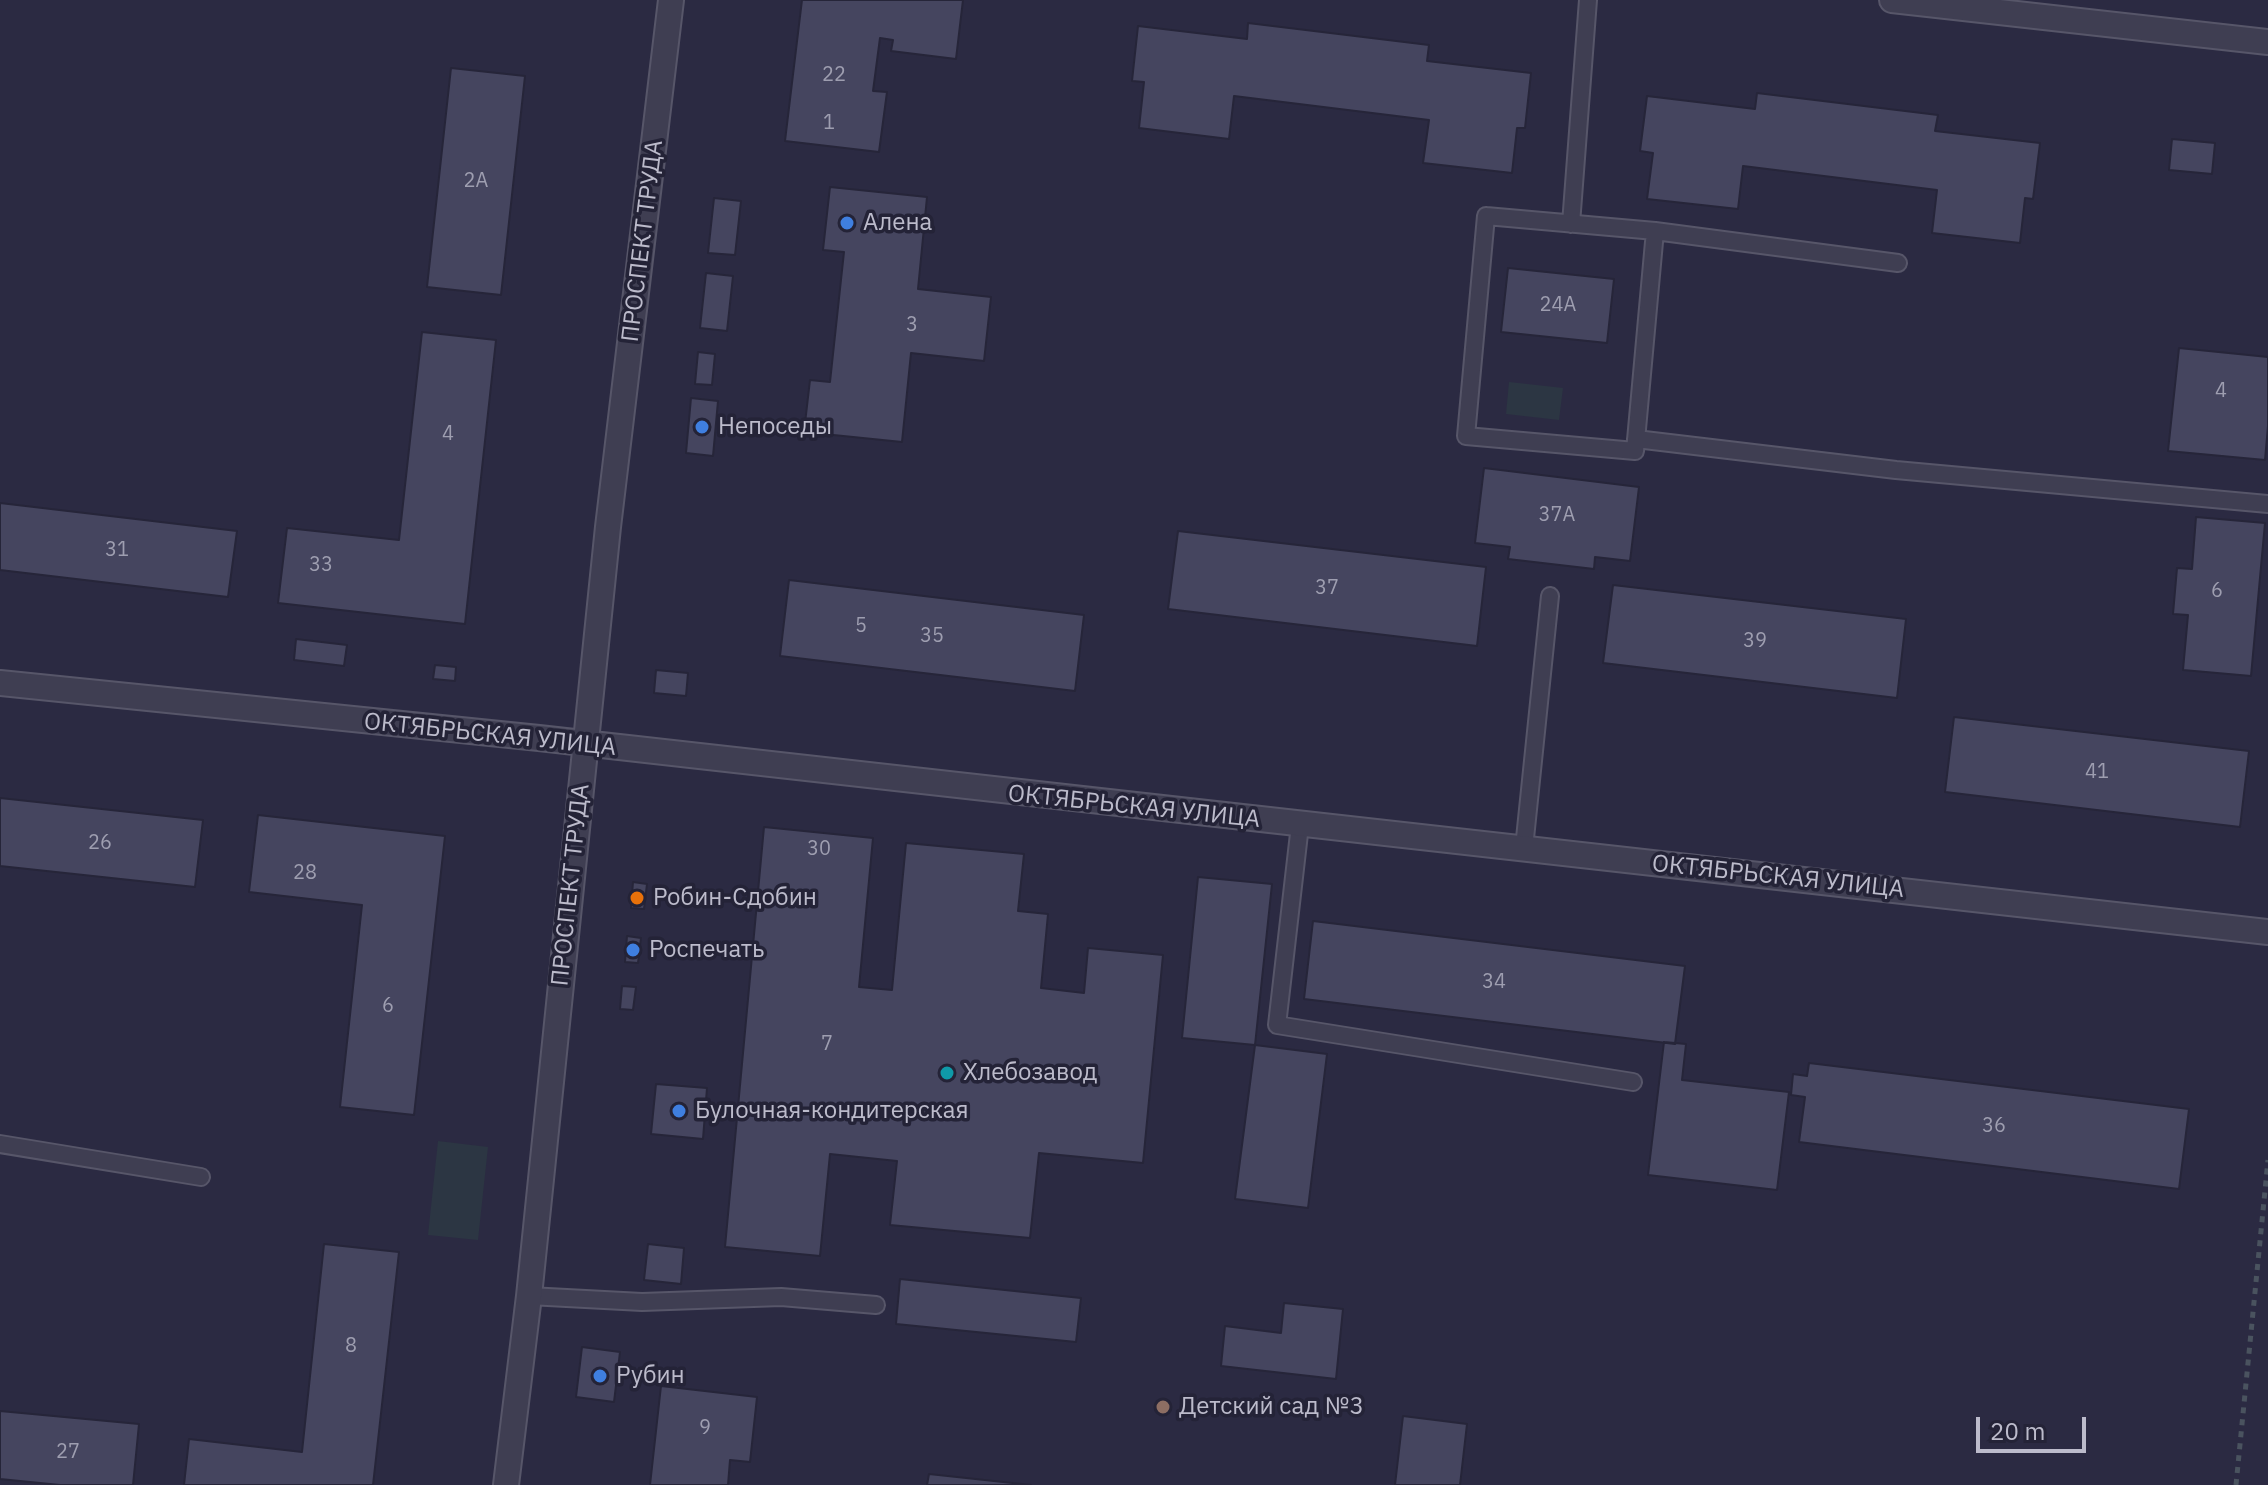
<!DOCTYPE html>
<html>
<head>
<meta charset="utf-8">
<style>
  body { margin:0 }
  #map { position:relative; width:2268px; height:1485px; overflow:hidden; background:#2b2a42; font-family:"IBM Plex Sans",sans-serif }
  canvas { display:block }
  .scale { position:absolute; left:1976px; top:1417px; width:110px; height:36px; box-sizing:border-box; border:4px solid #bcbbcb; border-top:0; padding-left:10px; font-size:24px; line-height:28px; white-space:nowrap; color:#bcbbcb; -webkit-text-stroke:6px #242337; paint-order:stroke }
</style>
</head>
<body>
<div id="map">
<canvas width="2268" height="1485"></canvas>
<div class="scale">20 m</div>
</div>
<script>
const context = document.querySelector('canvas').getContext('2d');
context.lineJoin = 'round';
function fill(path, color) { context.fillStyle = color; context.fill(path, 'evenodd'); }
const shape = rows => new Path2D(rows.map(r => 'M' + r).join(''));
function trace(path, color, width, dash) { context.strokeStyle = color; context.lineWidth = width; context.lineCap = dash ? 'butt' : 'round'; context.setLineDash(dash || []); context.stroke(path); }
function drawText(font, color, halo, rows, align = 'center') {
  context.font = font + ' "IBM Plex Sans",sans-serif'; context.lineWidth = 7; context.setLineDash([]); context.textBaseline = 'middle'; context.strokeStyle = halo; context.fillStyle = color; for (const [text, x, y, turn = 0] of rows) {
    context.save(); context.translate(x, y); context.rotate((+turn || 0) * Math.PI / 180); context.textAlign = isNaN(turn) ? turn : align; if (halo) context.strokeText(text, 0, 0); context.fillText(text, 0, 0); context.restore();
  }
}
fill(shape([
  [1509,382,1563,388,1559,420,1506,414],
  [438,1141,488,1147,478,1240,428,1235]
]), '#2c3643');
const building = shape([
  [802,0,963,0,956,59,891,51,893,40,880,38,873,91,887,92,879,152,785,141,802,0],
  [1248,23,1429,45,1427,61,1531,73,1525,128,1517,128,1512,173,1423,163,1429,120,1234,96,1229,139,1139,128,1144,82,1132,81,1138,26,1247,39,1248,23],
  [451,68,525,76,501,295,427,287,451,68],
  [1757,93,1938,115,1935,131,2040,143,2033,199,2025,198,2020,243,1932,233,1937,190,1743,166,1738,209,1647,199,1653,153,1640,151,1647,96,1755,109,1757,93],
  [2172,139,2215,143,2212,174,2169,170,2172,139],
  [830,187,927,197,918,289,991,297,984,361,911,353,902,442,804,432,810,380,830,382,844,252,823,250,830,187],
  [714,198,741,201,735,255,708,253,714,198],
  [1508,268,1614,279,1607,343,1501,332,1508,268],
  [706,273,733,276,727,331,700,328,706,273],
  [422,332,496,340,465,624,278,603,287,528,399,540,422,332],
  [2179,348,2268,357,2268,426,2265,460,2168,451,2179,348],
  [698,352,715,354,712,385,695,384,698,352],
  [691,398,718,401,713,456,686,453,691,398],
  [1484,468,1639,487,1630,561,1595,557,1594,569,1508,559,1510,547,1475,543,1484,468],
  [0,503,237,531,228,597,0,570,0,503],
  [2196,517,2265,523,2251,676,2183,670,2188,615,2173,614,2177,568,2192,569,2196,517],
  [1178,531,1486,567,1477,646,1168,609,1178,531],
  [789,580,1084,615,1075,691,780,656,789,580],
  [1613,585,1906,619,1897,698,1603,663,1613,585],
  [296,639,347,645,344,666,294,660,296,639],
  [435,665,456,667,455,681,433,679,435,665],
  [656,670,688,673,686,696,654,693,656,670],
  [1954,717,2249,751,2240,827,1945,792,1954,717],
  [0,798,203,820,195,887,0,866,0,798],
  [258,815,445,836,414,1115,340,1107,362,905,249,892,258,815],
  [764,827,873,838,859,987,892,990,906,843,1024,854,1018,911,1048,914,1041,988,1084,993,1088,948,1163,955,1143,1163,1039,1153,1030,1238,890,1225,897,1161,830,1154,820,1256,725,1247,764,827],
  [1198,877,1272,884,1255,1045,1182,1038,1198,877],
  [633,882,647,884,644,909,631,908,633,882],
  [1313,921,1685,966,1675,1044,1304,999,1313,921],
  [627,936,641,938,638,963,625,962,627,936],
  [622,986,636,987,633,1010,620,1009,622,986],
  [1664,1042,1686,1044,1682,1080,1789,1092,1777,1190,1648,1175,1664,1042],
  [1255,1045,1327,1054,1308,1208,1235,1199,1255,1045],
  [1809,1063,2189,1109,2179,1189,1799,1142,1805,1097,1791,1095,1793,1074,1807,1076,1809,1063],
  [656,1084,707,1088,703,1139,651,1134,656,1084],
  [324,1244,399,1252,373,1485,184,1485,189,1439,302,1452,324,1244],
  [648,1244,684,1248,681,1284,644,1280,648,1244],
  [900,1279,1081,1298,1076,1342,896,1324,900,1279],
  [1284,1303,1343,1309,1336,1379,1221,1366,1225,1326,1281,1333,1284,1303],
  [582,1347,620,1352,614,1402,576,1397,582,1347],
  [661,1386,757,1397,750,1462,730,1460,728,1485,650,1485,661,1386],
  [0,1411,139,1424,133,1485,60,1485,0,1479,0,1411],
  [1403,1416,1467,1424,1460,1485,1395,1485,1403,1416],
  [929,1474,1031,1485,927,1485,929,1474]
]);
fill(building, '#45455f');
trace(building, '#262539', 2);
const service = shape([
  [1486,216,1655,231,1635,451,1466,436,1486,216],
  [1571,224,1588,0],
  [1655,231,1898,263],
  [1636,439,1896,470,2268,504],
  [1300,825,1277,1025,1633,1082],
  [1524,848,1550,596],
  [0,1144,201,1177],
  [529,1296,642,1302,781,1297,876,1305]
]);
const tertiary = shape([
  [1892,0,2268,42],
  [0,683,539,738,2268,932],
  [506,1485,529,1296,608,527,671,0]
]);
trace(service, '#575669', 20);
trace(tertiary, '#575669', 28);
trace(shape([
  [2236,1485,2268,1160]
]), '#4a535f', 5, [6, 6]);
trace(service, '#3f3e52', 16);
trace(tertiary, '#3f3e52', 24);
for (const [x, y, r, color] of [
  [847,223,8,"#3f7fe0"],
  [702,427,8,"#3f7fe0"],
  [637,898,8,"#e8710a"],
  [633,950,8,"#3f7fe0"],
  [947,1073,8,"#0f9aa8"],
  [679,1111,8,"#3f7fe0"],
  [600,1376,8,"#3f7fe0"],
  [1163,1407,8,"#8d6e63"]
]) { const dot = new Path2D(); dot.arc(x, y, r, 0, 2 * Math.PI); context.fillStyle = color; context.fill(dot); trace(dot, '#242337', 3); }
drawText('20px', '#9e9eb0', null, [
  ["22",834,75],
  ["1",829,123],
  ["2А",476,181],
  ["24А",1558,305],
  ["3",912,325],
  ["4",2221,391],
  ["4",448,434],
  ["37А",1557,515],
  ["31",117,550],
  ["33",321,565],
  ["37",1327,588],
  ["6",2217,591],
  ["5",861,626],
  ["35",932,636],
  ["39",1755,641],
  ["41",2097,772],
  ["26",100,843],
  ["30",819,849],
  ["28",305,873],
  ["34",1494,982],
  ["6",388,1006],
  ["7",827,1044],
  ["36",1994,1126],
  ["8",351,1346],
  ["9",705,1428],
  ["27",68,1452]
]);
drawText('24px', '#bcbbcb', '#242337', [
  ["Алена",863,223],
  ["Непоседы",718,427],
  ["Робин-Сдобин",653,898],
  ["Роспечать",649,950],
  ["Хлебозавод",963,1073],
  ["Булочная-кондитерская",695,1111],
  ["Рубин",616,1376],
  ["Детский сад №3",1179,1407]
], 'left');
drawText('24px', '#bcbbcb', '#242337', [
  ["ПРОСПЕКТ ТРУДА",643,241,-83],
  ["ОКТЯБРЬСКАЯ УЛИЦА",490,735,6],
  ["ОКТЯБРЬСКАЯ УЛИЦА",1134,807,6],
  ["ОКТЯБРЬСКАЯ УЛИЦА",1778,877,6],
  ["ПРОСПЕКТ ТРУДА",571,885,-84]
]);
</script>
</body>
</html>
